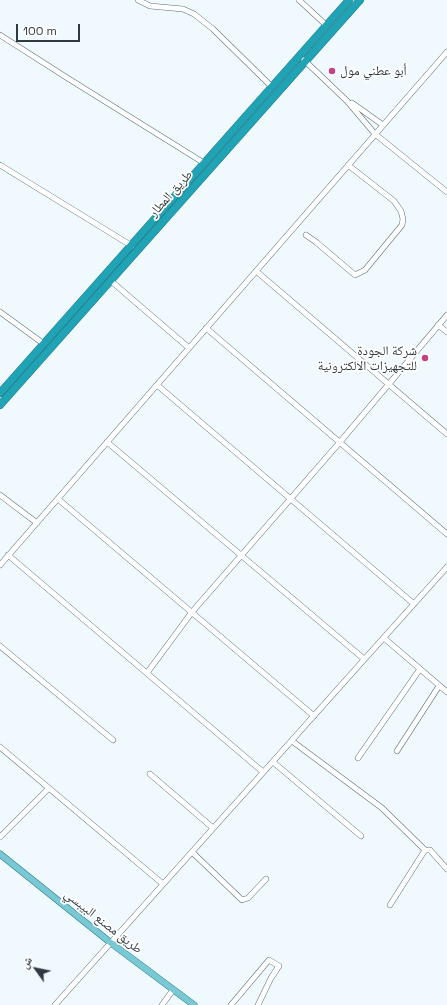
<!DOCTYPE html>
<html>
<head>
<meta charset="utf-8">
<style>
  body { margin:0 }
  #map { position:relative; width:447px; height:1005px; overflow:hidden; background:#f0f9fe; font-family:"Space Grotesk","Noto Naskh Arabic",sans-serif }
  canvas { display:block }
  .north { position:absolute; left:16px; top:949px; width:40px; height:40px; -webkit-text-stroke:3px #fff; paint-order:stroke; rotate:303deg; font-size:11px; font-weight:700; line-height:16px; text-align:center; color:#30393e }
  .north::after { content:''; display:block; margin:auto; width:14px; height:18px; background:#30393e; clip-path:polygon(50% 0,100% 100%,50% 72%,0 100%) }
  .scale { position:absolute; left:16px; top:24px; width:64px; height:18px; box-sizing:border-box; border:2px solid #30393e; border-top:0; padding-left:5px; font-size:12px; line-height:14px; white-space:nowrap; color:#30393e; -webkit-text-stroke:3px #fff; paint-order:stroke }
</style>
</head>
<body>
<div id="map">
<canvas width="447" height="1005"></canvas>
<div class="north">ش</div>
<div class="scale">100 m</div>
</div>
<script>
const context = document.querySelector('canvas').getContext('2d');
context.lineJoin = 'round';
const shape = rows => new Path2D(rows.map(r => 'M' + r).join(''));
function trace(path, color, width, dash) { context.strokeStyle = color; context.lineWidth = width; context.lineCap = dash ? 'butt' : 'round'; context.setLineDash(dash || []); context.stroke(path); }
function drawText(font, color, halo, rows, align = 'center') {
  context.font = font + ' "Space Grotesk","Noto Naskh Arabic",sans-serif'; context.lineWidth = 3.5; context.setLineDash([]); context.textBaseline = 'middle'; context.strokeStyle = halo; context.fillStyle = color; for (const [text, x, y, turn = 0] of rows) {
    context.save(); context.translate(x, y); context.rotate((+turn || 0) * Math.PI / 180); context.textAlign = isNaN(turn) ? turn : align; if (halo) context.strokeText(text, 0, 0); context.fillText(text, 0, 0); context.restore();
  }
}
const minor = shape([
  [138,0,150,6,183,9,194,14,213,29,271,86],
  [299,0,326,25],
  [0,35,69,79,204,163],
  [304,60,347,101,375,134,447,192],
  [352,103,383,125],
  [0,165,132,246],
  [306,235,316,242,355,275,365,270,402,225,403,219,401,211,394,201,348,165],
  [256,271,447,434],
  [111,281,189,348],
  [0,312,44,344],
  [438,325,447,332],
  [206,328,447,534],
  [157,385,414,604],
  [107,442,364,659],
  [0,495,37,523],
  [58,499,314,716],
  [8,555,263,772],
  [0,565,447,52],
  [384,638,447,692],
  [0,646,113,740],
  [147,673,192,612,340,442,447,315],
  [292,741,382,808,425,850,390,905],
  [0,747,163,884],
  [397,751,439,686],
  [358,758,420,669],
  [273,762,361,836],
  [150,774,213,828],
  [0,837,49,788],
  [425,850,430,850,447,869],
  [192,852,242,900,248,898,266,879],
  [55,1005,447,567],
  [162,1005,173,990],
  [231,1005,269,960,279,966,271,978,258,1005]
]);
const major = shape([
  [0,854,111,943,194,1005]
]);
const highway = shape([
  [0,393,349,0],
  [0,405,360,0]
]);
trace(minor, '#5c6f7a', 6);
trace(major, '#267f8b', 7);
trace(highway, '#267f8b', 8);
trace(minor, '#fff', 5);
trace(major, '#79c8d3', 6);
trace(highway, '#20a4b5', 7);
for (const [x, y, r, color] of [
  [332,71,4,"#c44186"],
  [425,358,4,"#c44186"]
]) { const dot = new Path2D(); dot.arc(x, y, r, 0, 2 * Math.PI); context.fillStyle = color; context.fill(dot); trace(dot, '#fff', 1.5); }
drawText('13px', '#30393e', '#fff', [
  ["أبو عطني مول",340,71],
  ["شركة الجودة",417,351,"right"],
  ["للتجهيزات الالكترونية",417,366,"right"]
], 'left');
drawText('13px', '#30393e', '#fff', [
  ["طريق المطار",171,194,-48],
  ["طريق مصنع البيبسي",103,922,38]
]);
</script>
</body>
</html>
